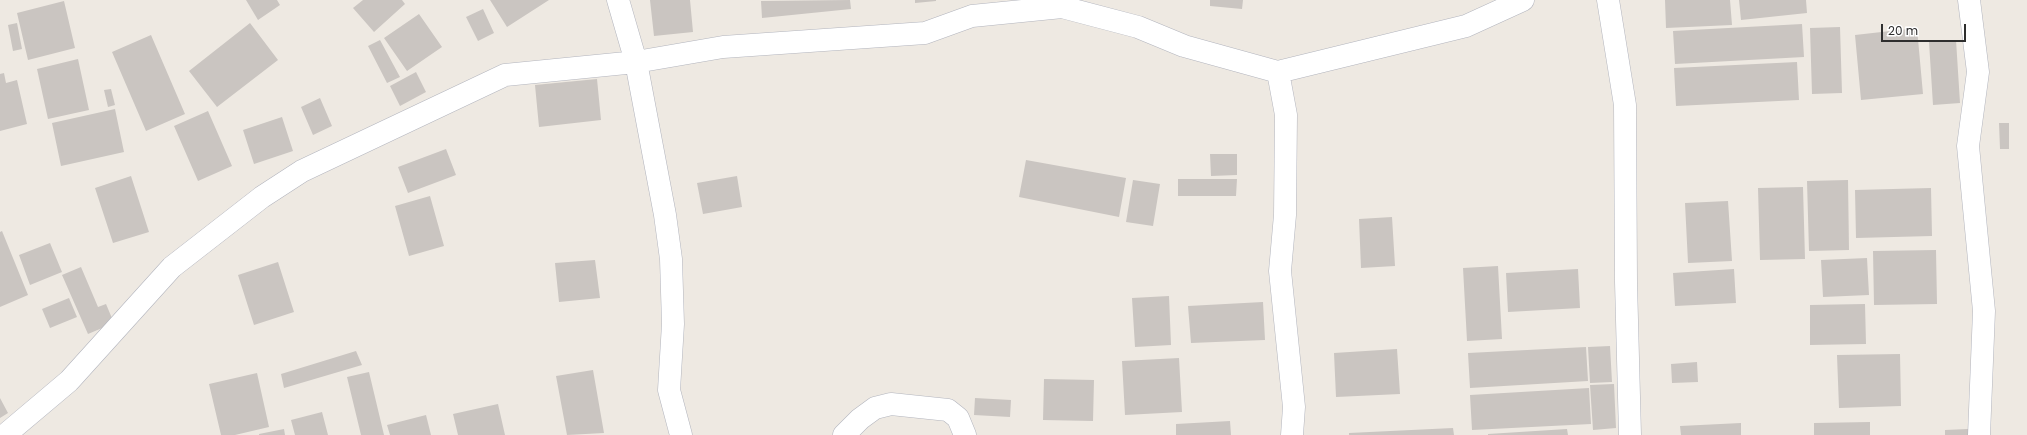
<!DOCTYPE html>
<html>
<head>
<meta charset="utf-8">
<style>
  body { margin:0 }
  #map { position:relative; width:2027px; height:435px; overflow:hidden; background:#eee9e2; font-family:Poppins,sans-serif }
  canvas { display:block }
  .scale { position:absolute; left:1881px; top:24px; width:85px; height:18px; box-sizing:border-box; border:2px solid #2e2e2e; border-top:0; padding-left:5px; font-size:12px; line-height:14px; white-space:nowrap; color:#2e2e2e; -webkit-text-stroke:3px #fff; paint-order:stroke }
</style>
</head>
<body>
<div id="map">
<canvas width="2027" height="435"></canvas>
<div class="scale">20 m</div>
</div>
<script>
const context = document.querySelector('canvas').getContext('2d');
context.lineJoin = 'round';
function fill(path, color) { context.fillStyle = color; context.fill(path, 'evenodd'); }
const shape = rows => new Path2D(rows.map(r => 'M' + r).join(''));
function trace(path, color, width, dash) { context.strokeStyle = color; context.lineWidth = width; context.lineCap = dash ? 'butt' : 'round'; context.setLineDash(dash || []); context.stroke(path); }
fill(shape([
  [246,0,277,0,280,5,258,20],
  [363,0,402,0,405,4,374,32,353,8],
  [490,0,549,0,507,27],
  [650,0,690,0,693,32,654,36],
  [850,0,851,9,762,18,761,1],
  [915,0,936,0,936,1,915,3],
  [1210,0,1243,0,1242,9,1210,6],
  [1665,0,1730,0,1732,25,1666,28],
  [1739,0,1806,0,1807,13,1741,20],
  [64,1,75,48,28,60,17,13],
  [483,9,494,33,478,41,466,17],
  [419,14,442,47,407,71,384,38],
  [17,23,22,49,13,51,8,25],
  [250,23,278,60,217,107,189,71],
  [1802,24,1804,57,1675,64,1673,31],
  [1840,27,1842,93,1812,94,1810,28],
  [1917,28,1923,94,1861,100,1855,35],
  [151,35,185,114,146,131,112,52],
  [380,40,400,77,387,83,368,46],
  [1956,40,1960,103,1933,105,1929,42],
  [78,59,89,110,48,119,37,69],
  [1797,62,1799,100,1676,106,1674,68],
  [416,72,426,92,400,106,390,86],
  [4,73,6,83,17,80,27,124,0,131,0,74],
  [597,79,601,120,539,127,535,85],
  [111,89,115,105,108,107,104,90],
  [320,98,332,126,313,135,301,107],
  [115,109,124,152,61,166,52,123],
  [208,111,232,166,198,181,174,126],
  [282,117,293,151,254,164,243,130],
  [1999,123,2009,123,2009,149,2000,149],
  [446,149,456,175,408,193,398,167],
  [1210,154,1237,154,1237,175,1211,176],
  [1026,160,1126,178,1119,217,1019,197],
  [131,176,149,232,113,243,95,188],
  [737,176,742,207,703,214,697,183],
  [1178,179,1237,179,1236,196,1178,196],
  [1133,180,1160,184,1153,226,1126,222],
  [1848,180,1849,250,1809,251,1807,181],
  [1803,187,1805,259,1760,260,1758,188],
  [1931,188,1932,236,1856,238,1855,190],
  [430,196,444,246,409,256,395,206],
  [1728,201,1732,261,1688,263,1685,203],
  [1392,217,1395,266,1361,268,1359,219],
  [2,231,28,295,0,307,0,232],
  [50,243,62,272,30,285,19,255],
  [1936,250,1937,304,1874,305,1873,251],
  [1867,258,1869,295,1823,297,1821,260],
  [595,260,600,298,559,302,555,263],
  [278,262,294,312,254,325,238,275],
  [1498,266,1502,339,1467,341,1463,268],
  [81,267,98,307,106,304,114,323,88,334,62,275],
  [1578,269,1580,308,1508,312,1506,273],
  [1734,269,1736,303,1675,306,1673,273],
  [1169,296,1171,345,1135,347,1132,298],
  [69,298,77,317,50,328,42,309],
  [1263,302,1265,340,1191,343,1188,306],
  [1865,304,1866,344,1810,345,1810,305],
  [1610,346,1612,382,1590,383,1588,347],
  [1586,347,1588,381,1470,388,1468,353],
  [1397,349,1400,394,1336,397,1334,353],
  [356,351,362,365,284,388,281,374],
  [1900,354,1901,406,1839,408,1837,355],
  [1179,358,1182,412,1125,415,1122,361],
  [1697,362,1698,382,1672,383,1671,364],
  [593,370,604,433,567,435,556,376],
  [369,372,384,435,361,435,347,377],
  [257,373,269,427,235,435,221,435,209,384],
  [1044,379,1094,380,1093,421,1043,420],
  [1614,384,1616,428,1593,430,1590,385],
  [1589,388,1591,424,1472,430,1470,395],
  [0,398,8,413,0,418],
  [975,398,1011,400,1010,417,974,415],
  [498,404,505,435,458,435,453,414],
  [322,412,328,435,295,435,291,420],
  [426,415,431,435,390,435,387,425],
  [1230,421,1231,435,1176,435,1176,424],
  [1870,422,1870,435,1814,435,1814,423],
  [1741,423,1741,435,1681,435,1680,426],
  [1453,428,1454,435,1349,435,1349,433],
  [284,429,285,435,259,435,259,434],
  [1567,429,1568,435,1488,435,1488,434],
  [1968,429,1968,435,1945,435,1945,430]
]), '#cac5c1');
const minor = shape([
  [618,0,636,62,665,215,671,259,673,324,669,390,681,435],
  [1608,0,1625,105,1626,282,1630,435],
  [1969,0,1978,72,1968,146,1984,311,1979,435],
  [1278,72,1286,115,1285,215,1280,271,1294,407,1292,435],
  [5,435,69,381,172,267,262,197,302,171,505,75,636,62,723,47,925,33,972,16,1062,7,1138,27,1184,46,1278,72,1466,26,1523,0],
  [844,435,860,419,875,408,891,404,948,410,958,418,965,435]
]);
trace(minor, '#b2b4bd', 23);
trace(minor, '#fff', 22);
</script>
</body>
</html>
